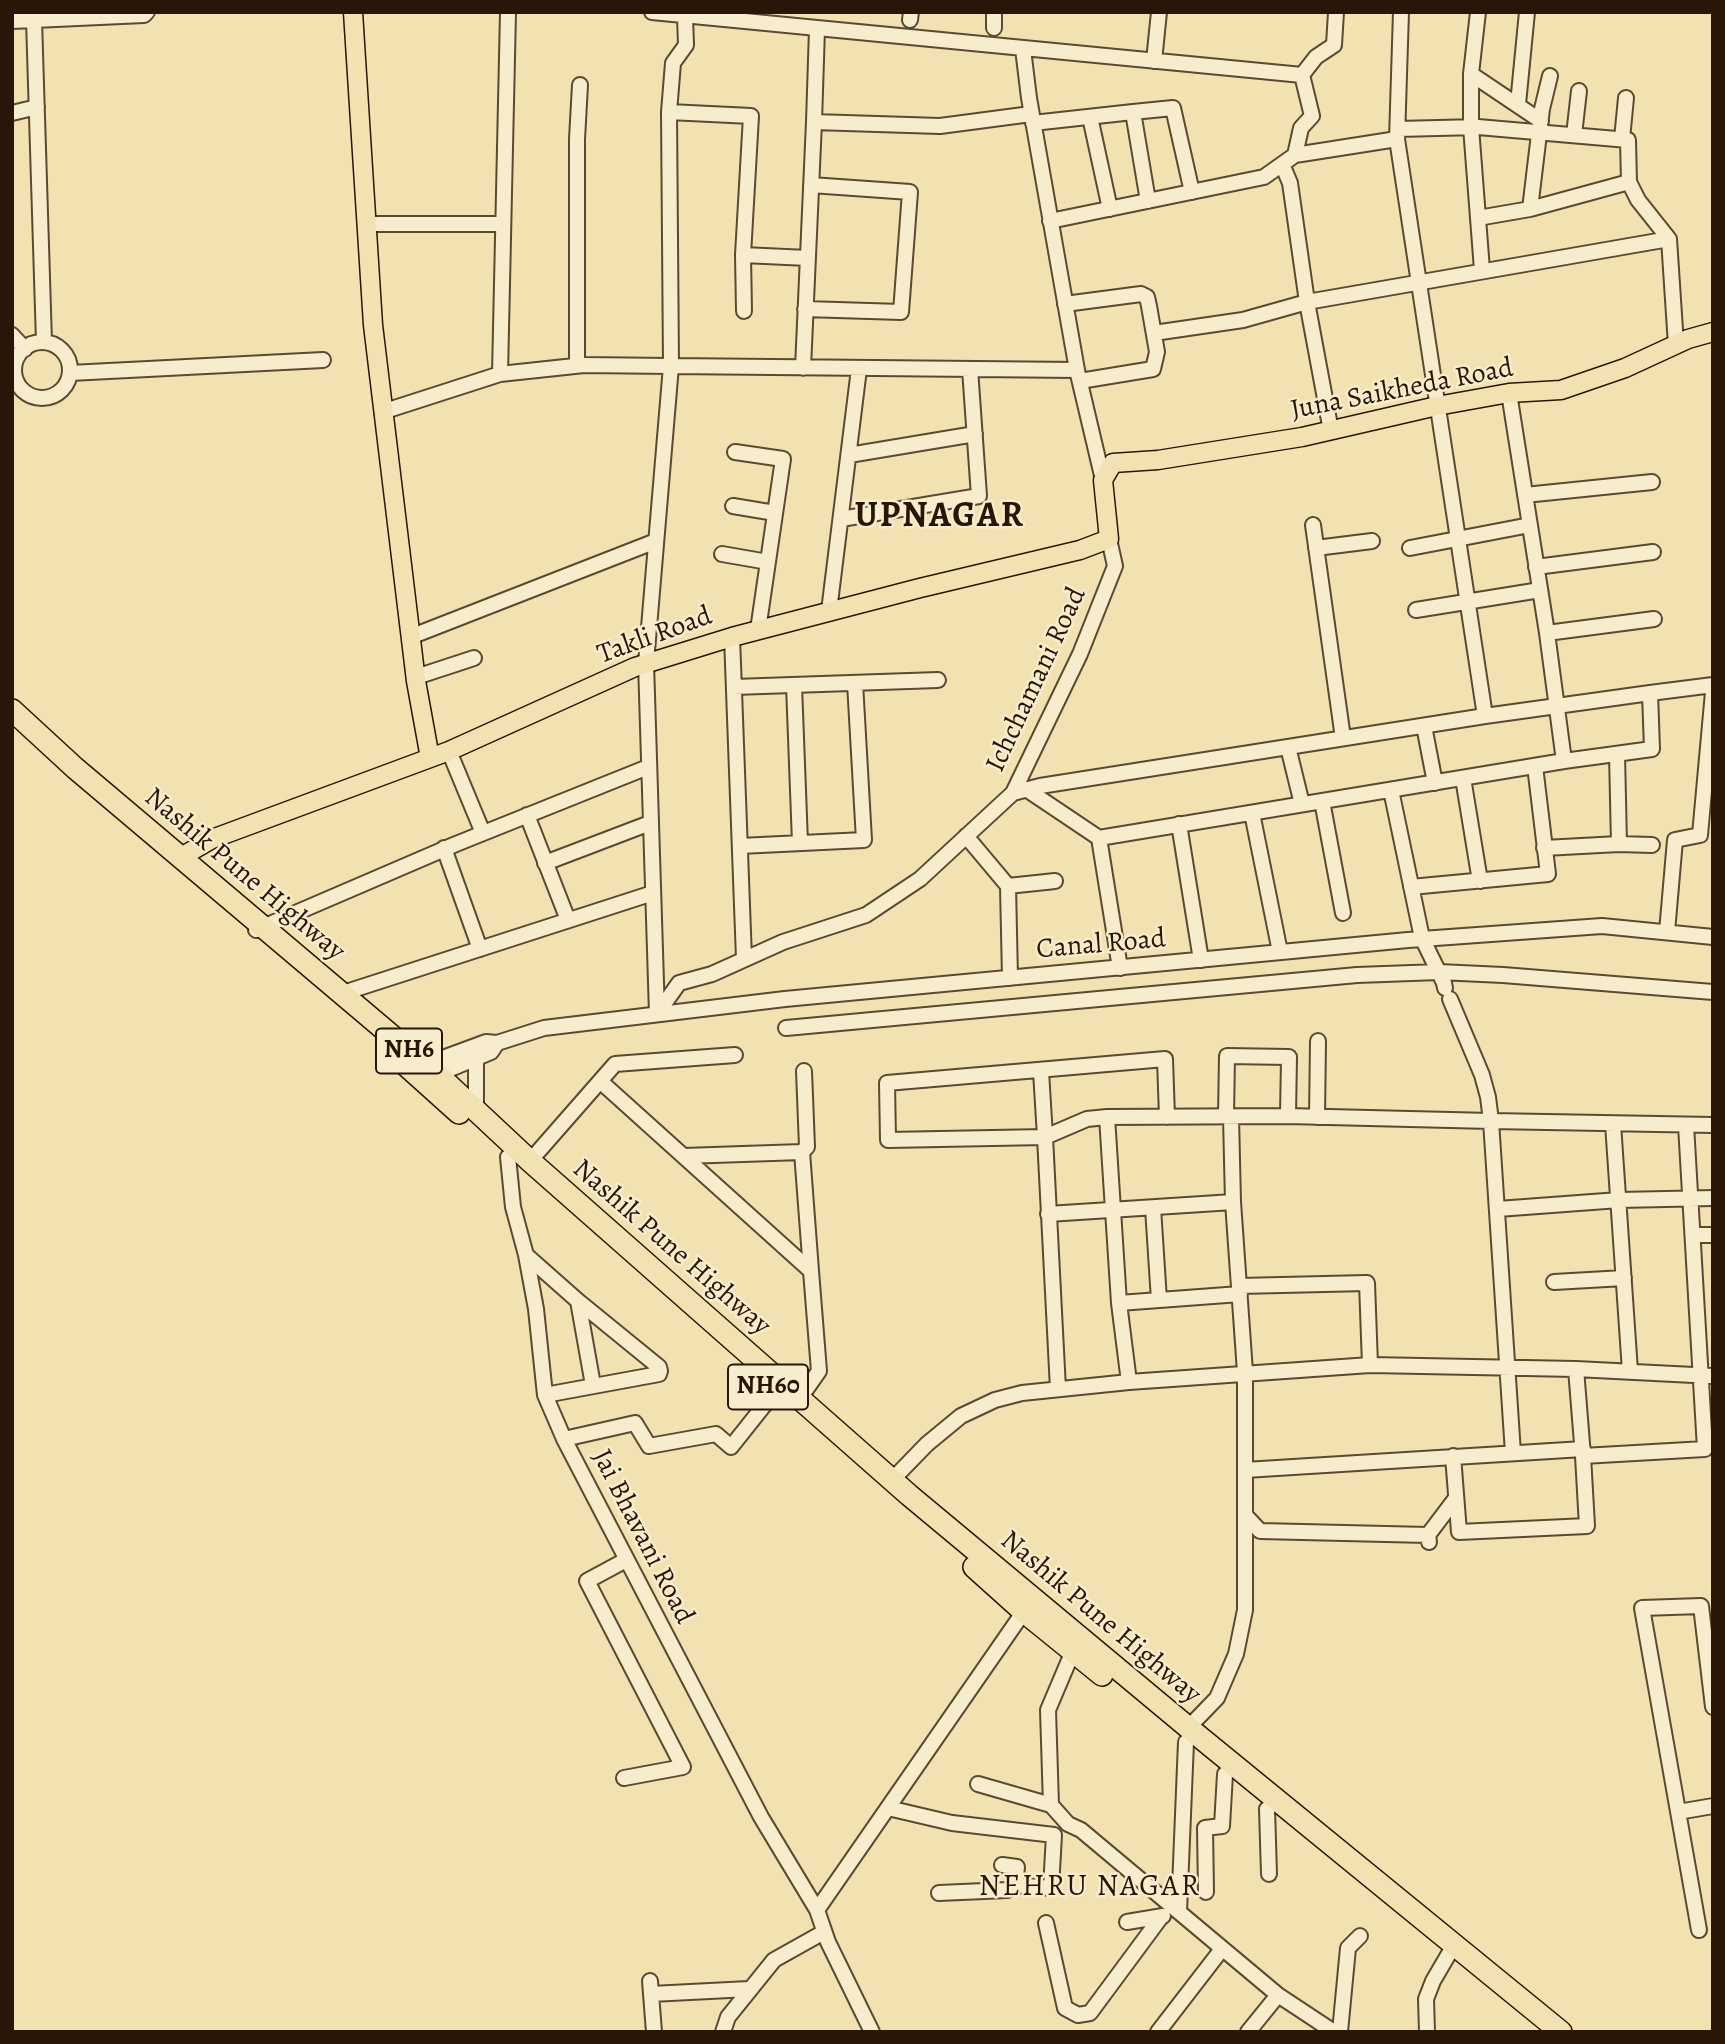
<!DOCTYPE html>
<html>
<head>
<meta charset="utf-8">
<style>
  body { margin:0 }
  #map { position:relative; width:1725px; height:2044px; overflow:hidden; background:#f2e2b1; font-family:Alegreya,serif }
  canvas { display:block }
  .frame { position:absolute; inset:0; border:14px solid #281708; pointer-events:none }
</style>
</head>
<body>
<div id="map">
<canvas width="1725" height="2044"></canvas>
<div class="frame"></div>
</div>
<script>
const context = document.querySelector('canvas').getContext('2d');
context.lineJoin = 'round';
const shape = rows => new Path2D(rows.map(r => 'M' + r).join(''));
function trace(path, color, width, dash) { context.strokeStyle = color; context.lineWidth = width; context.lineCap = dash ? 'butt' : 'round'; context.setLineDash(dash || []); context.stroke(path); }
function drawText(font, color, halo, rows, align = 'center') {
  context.font = font + ' Alegreya,serif'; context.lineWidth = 5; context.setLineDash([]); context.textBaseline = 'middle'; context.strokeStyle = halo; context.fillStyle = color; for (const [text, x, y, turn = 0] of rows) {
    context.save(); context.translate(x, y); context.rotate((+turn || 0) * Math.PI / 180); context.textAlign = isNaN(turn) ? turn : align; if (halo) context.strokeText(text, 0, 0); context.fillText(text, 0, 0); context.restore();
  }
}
const minor = shape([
  [652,12,1302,75,1316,57,1334,45,1336,12],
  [1478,12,1471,74,1471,127,1482,270],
  [685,16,686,45,673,63,669,112,671,366,1077,370,1103,480],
  [34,20,44,342],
  [910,20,911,12],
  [12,21,144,15,147,12],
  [994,28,994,12],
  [817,29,814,122,940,126,1031,114],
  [1023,49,1029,98,1077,370],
  [1154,61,1159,12],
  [1471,74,1541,121],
  [1518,104,1527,12],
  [669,112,751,116,743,255,808,258],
  [1133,112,1173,108,1192,192],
  [12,113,37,107],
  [1090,117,1110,209],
  [1033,123,1133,112,1148,201],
  [1398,129,1478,127,1628,140,1629,182,1638,200,1669,239,1676,345],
  [1574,135,1579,91],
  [1397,139,1485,716],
  [1622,139,1626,98],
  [1295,155,1301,128,1312,116,1302,75],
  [1282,164,1290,183,1307,302,1669,239],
  [1530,209,1542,109,1550,76],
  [1478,218,1530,209,1629,182],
  [1050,221,1264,177,1295,155,1397,139,1401,12],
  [366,224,503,224],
  [743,255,744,311],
  [1065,304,1141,294,1147,297,1149,306,1157,352,1153,369,1080,381],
  [805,309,901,312,910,192,811,185],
  [1154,333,1243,320,1307,302,1331,431],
  [12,335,25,349],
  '14 370a28 28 0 1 1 56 0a28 28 0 1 1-56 0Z',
  [577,365,577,139,580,85],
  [803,368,814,122],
  [70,373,323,360],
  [500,374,584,365,671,366,646,663,657,1014],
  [1509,393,1547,633,1564,761],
  [382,412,500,374,508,12],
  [735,452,783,459,758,630],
  [849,455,975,434],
  [1525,495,1652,482],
  [733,506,775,513],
  [841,519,979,496,970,369],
  [1313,525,1343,738],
  [1316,548,1372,541],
  [1410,548,1530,525],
  [722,554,768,562],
  [1536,567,1653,552],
  [1416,610,1540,590],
  [829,611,859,369],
  [1547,633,1654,619],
  [410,637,656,541],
  [732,637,744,959],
  [416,677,474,658],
  [794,685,800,843],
  [734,687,938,680],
  [1650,693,1713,685],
  [1424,726,1435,783],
  [1288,747,1302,804],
  [449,751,483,833],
  [1617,754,1619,844],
  [1463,778,1480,881],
  [1026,789,1099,838],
  [1391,790,1422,938,1444,983,1445,988],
  [1013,793,1040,786,1485,716,1650,693,1652,749,1564,761,1099,838,1120,968],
  [1322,801,1343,913],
  [1252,813,1280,952],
  [527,815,568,920],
  [1179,824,1201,960],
  [966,836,1008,886,1010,978],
  [740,846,864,840,855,683],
  [444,848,480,949],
  [1544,848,1619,844,1652,845],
  [545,863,650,823],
  [1008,886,1055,881],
  [1411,887,1548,874,1535,766],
  [256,930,456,844,648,767],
  [1667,932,1675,840,1700,835,1713,692],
  [340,994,653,893],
  [1450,999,1482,1075,1488,1097,1491,1121,1713,1125],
  [657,1014,679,983,712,974,783,942,866,915,920,879,1013,793,1080,654,1115,566,1109,539],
  [786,1028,1357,975,1439,972,1503,975,1713,992],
  [421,1066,486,1042,497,1043,544,1028,785,999,1408,940,1602,926,1713,937],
  [1041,1071,1045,1137,888,1140,887,1083,1165,1059,1167,1117],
  [431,1077,491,1052,497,1043],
  [600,1081,811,1271,819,1371,800,1398],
  [476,1110,476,1058],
  [1107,1117,1119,1303,1129,1382],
  [1226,1117,1227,1056,1289,1057,1288,1116],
  [1317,1117,1318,1041],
  [1613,1124,1630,1371],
  [802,1152,807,1147,804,1071],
  [684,1156,802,1152,811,1271],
  [508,1157,513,1207,526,1255,536,1309,545,1395,564,1439,761,1817,817,1910],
  [530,1161,615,1064,735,1055],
  [1153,1208,1159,1300],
  [1498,1209,1619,1200,1713,1198],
  [1048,1214,1233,1202],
  [1693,1235,1713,1235],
  [526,1255,578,1301,593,1385],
  [1554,1282,1624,1278],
  [1239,1286,1367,1283,1370,1365],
  [1119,1303,1240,1294],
  [1576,1369,1583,1456,1705,1449,1686,1125],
  [1058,1389,1045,1137,1087,1119,1107,1117,1288,1116,1491,1121,1513,1453],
  [545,1395,659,1374,660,1371,659,1367,578,1301],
  [564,1439,635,1423,649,1446,716,1434,731,1447,774,1393],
  [1453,1456,1459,1532,1587,1526,1583,1456],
  [1245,1470,1583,1449],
  [892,1480,927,1444,961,1416,995,1400,1022,1393,1129,1382,1370,1365,1576,1369,1713,1376],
  [1245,1515,1260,1531,1428,1535],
  [1429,1542,1428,1535,1456,1498],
  [1073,1651,1048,1710,1051,1805,1068,1824,1081,1830,1278,1995,1334,2032],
  [1188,1728,1217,1698,1236,1654,1245,1610,1245,1372,1233,1202,1231,1117],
  [624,1778,683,1767,587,1581,626,1560],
  [978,1784,1051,1805],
  [888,1808,952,1823,1054,1835,1051,1888,1015,1885,1007,1890,939,1893],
  [1267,1809,1269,1874],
  [1678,1812,1713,1806],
  [1002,1865,1017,1867,1015,1885],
  [1206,1892,1205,1828,1222,1826,1225,1774],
  [1179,1912,1186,1742],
  [1127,1922,1163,1916],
  [1046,1923,1065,2008,1078,2015,1090,2013,1161,1917],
  [1699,1930,1642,1608,1701,1606,1713,1707],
  [650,1981,654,2032],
  [651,1994,749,1989],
  [723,2032,728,2017,774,1960,824,1932],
  [872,2032,828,1942,817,1910,1027,1607],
  [1158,2032,1222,1949],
  [1248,2032,1278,1995],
  [1340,2032,1348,1948,1360,1936],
  [1427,2032,1426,1999,1433,1981,1454,1945]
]);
const major = shape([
  [353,12,373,325,416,681,430,758],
  [181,857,212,839,449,751,635,667,732,637,920,588,1080,550,1109,539,1103,480,1113,463,1158,460,1302,437,1437,406,1509,393,1561,390,1625,368,1688,339,1713,332]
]);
const highway = shape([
  [12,710,75,768,437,1074,530,1161,909,1495,1196,1734,1561,2032],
  [400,1060,459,1113],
  [974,1567,1023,1611,1102,1675]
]);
trace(minor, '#5a4a32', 18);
trace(major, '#281708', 21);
trace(highway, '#281708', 24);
trace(minor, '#f7eccc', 14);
trace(major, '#f2e2b1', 18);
trace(highway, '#f2e2b1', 21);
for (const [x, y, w] of [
  [409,1051,66],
  [768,1387,80]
]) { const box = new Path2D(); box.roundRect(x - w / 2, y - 22.5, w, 45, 5); context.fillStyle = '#f7eccc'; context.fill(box); trace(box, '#281708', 2); }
drawText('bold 26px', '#281708', null, [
  ["NH6",409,1051],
  ["NH60",768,1387]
]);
drawText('28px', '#281708', '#f7eccc', [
  ["Juna Saikheda Road",1402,390,-11],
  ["Takli Road",655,636,-20],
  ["Ichchamani Road",1037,680,-65],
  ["Nashik Pune Highway",244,875,40],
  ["Canal Road",1101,945,-5],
  ["Nashik Pune Highway",671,1248,41],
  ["Jai Bhavani Road",642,1537,63],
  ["Nashik Pune Highway",1100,1618,40]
]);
context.letterSpacing = '2px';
drawText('30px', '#281708', '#f7eccc', [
  ["NEHRU NAGAR",1090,1888]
]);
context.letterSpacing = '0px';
context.letterSpacing = '2px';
drawText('bold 35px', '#281708', '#f7eccc', [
  ["UPNAGAR",940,517]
]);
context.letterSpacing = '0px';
</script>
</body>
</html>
